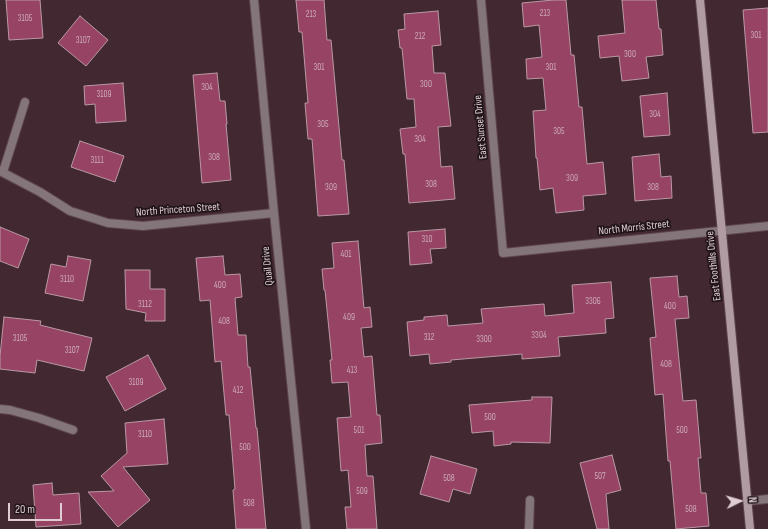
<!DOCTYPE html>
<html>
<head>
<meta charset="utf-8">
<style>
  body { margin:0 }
  #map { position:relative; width:768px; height:529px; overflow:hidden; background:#422831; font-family:"Sofia Sans Condensed",sans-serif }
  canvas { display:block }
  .north { position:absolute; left:720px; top:481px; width:40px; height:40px; -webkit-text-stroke:3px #211519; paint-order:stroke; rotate:85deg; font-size:11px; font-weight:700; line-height:16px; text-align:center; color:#dfcdd3 }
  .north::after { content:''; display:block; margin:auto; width:14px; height:18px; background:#dfcdd3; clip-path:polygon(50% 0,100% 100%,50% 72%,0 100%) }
  .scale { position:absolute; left:8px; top:503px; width:54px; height:18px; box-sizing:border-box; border:2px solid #dfcdd3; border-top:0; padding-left:5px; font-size:12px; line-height:14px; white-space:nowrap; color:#dfcdd3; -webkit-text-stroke:3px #211519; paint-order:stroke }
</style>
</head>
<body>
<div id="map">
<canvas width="768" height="529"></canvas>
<div class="north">N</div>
<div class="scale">20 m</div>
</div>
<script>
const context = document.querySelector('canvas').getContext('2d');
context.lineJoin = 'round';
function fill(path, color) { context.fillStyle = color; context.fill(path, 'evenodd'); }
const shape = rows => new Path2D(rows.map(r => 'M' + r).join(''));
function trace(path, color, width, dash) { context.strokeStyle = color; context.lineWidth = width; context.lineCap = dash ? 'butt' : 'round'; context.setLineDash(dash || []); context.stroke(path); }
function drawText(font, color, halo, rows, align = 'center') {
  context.font = font + ' "Sofia Sans Condensed",sans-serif'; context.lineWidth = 3.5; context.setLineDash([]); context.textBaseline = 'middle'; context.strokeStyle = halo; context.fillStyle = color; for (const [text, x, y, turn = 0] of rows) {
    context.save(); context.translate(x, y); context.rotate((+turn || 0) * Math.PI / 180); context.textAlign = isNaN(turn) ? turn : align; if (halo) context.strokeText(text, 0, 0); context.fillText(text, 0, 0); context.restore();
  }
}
const building = shape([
  [6,0,40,0,43,38,9,40,6,0],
  [296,0,324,0,327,40,331,40,342,160,344,160,349,214,318,216,312,139,308,139,305,103,308,103,302,32,299,32,296,0],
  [553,0,566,0,571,55,574,55,579,107,582,107,587,164,603,162,606,194,583,196,584,210,556,213,553,188,540,190,537,158,536,158,533,111,546,110,543,78,527,79,526,59,542,57,539,25,524,27,522,3,553,0],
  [622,0,656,0,659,29,661,29,663,55,646,57,649,78,622,81,619,56,600,58,598,36,625,33,622,0],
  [768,8,768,132,753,133,743,10,768,8],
  [438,11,441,45,432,46,434,73,445,73,451,126,438,127,441,167,452,166,455,199,409,203,405,154,403,154,400,129,416,127,414,99,407,99,402,48,400,48,398,30,405,29,404,14,438,11],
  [80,16,108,40,86,66,58,43,80,16],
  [217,73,220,101,225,101,227,124,226,124,231,180,202,183,193,75,217,73],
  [123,83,126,121,96,123,95,104,85,105,84,86,123,83],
  [667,93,670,135,644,137,640,96,667,93],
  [80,141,124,156,115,182,71,167,80,141],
  [659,154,661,177,671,176,672,198,635,201,632,157,659,154],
  [0,227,29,239,18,268,0,261,0,227],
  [445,229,446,248,430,249,432,263,410,265,408,232,445,229],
  [358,241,364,308,370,307,372,327,361,328,364,357,372,356,377,415,380,415,382,443,365,445,367,476,373,476,377,529,347,529,345,507,351,507,348,470,341,471,337,418,351,417,348,382,332,383,330,360,332,360,325,290,324,290,322,269,334,268,332,243,358,241],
  [68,256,91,260,83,301,45,293,51,264,66,267,68,256],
  [223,256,225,275,240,274,242,297,235,298,238,335,246,335,248,367,250,367,256,428,257,428,266,529,236,529,233,490,235,489,229,415,226,415,221,361,215,362,210,300,200,301,196,258,223,256],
  [125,270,150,270,150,289,165,289,165,321,145,321,146,313,126,309,125,270],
  [677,276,679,297,687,296,689,318,675,319,683,401,696,400,701,458,698,458,701,493,706,493,709,526,676,529,670,461,668,461,663,394,655,395,650,338,656,337,650,278,677,276],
  [611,282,614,318,605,319,606,333,558,337,560,356,522,359,522,354,451,360,451,362,430,364,429,354,410,356,407,322,424,320,424,317,447,315,448,326,483,323,481,309,544,304,545,316,574,313,572,285,611,282],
  [4,317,41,321,40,325,92,338,84,371,37,360,35,373,0,369,0,356,4,317],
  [148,355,166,389,125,411,106,377,148,355],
  [532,397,552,397,550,443,511,442,511,444,494,446,493,431,472,433,469,405,532,400,532,397],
  [164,419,168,464,123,467,150,500,118,527,88,492,114,491,101,476,127,453,125,423,164,419],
  [612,455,621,490,606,494,609,529,597,529,580,463,612,455],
  [431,456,477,469,470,494,453,489,449,502,420,494,431,456],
  [52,483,53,495,79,493,81,524,36,527,33,485,52,483]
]);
fill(building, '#964364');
trace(building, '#ba99a4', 1);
const street = shape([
  [254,0,274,213,306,529],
  [481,0,503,253,768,226],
  [0,171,40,192,70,211,108,223,143,226,274,213],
  [3,172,25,102],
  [0,409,10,410,39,418,73,430],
  [748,501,768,499],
  [529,529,530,500]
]);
const secondary = shape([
  [700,0,750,529]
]);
trace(street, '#5e464e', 10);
trace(secondary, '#5e464e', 10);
trace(street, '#837579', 8);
trace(secondary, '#b19ba2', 8);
drawText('9px', '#cdaab7', null, [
  ["213",545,14],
  ["213",311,15],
  ["3105",25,19],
  ["301",756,36],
  ["212",420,37],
  ["3107",83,41],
  ["300",630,55],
  ["301",319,68],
  ["301",551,68],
  ["300",426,85],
  ["304",207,88],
  ["3109",104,95],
  ["304",655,115],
  ["305",323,125],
  ["305",559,132],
  ["304",420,140],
  ["308",214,158],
  ["3111",97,161],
  ["309",572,179],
  ["308",431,185],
  ["309",331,188],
  ["308",653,188],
  ["310",427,240],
  ["401",346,255],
  ["3110",67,280],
  ["400",220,286],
  ["3306",593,302],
  ["3112",145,305],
  ["400",670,307],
  ["409",349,318],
  ["408",224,322],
  ["3304",539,336],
  ["312",429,338],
  ["3105",20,339],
  ["3300",484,340],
  ["3107",72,351],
  ["408",666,365],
  ["413",352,371],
  ["3109",136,383],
  ["412",238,391],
  ["500",490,418],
  ["501",359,431],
  ["500",682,431],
  ["3110",145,435],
  ["500",245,448],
  ["507",600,477],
  ["508",449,479],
  ["509",362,492],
  ["508",249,504],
  ["508",691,510]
]);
drawText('11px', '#dfcdd3', '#211519', [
  ["East Sunset Drive",481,127,-95],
  ["North Princeton Street",178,210,-4],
  ["North Morris Street",634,228,-6],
  ["Quail Drive",268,266,-96],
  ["East Foothills Drive",714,266,-96]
]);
</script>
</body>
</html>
